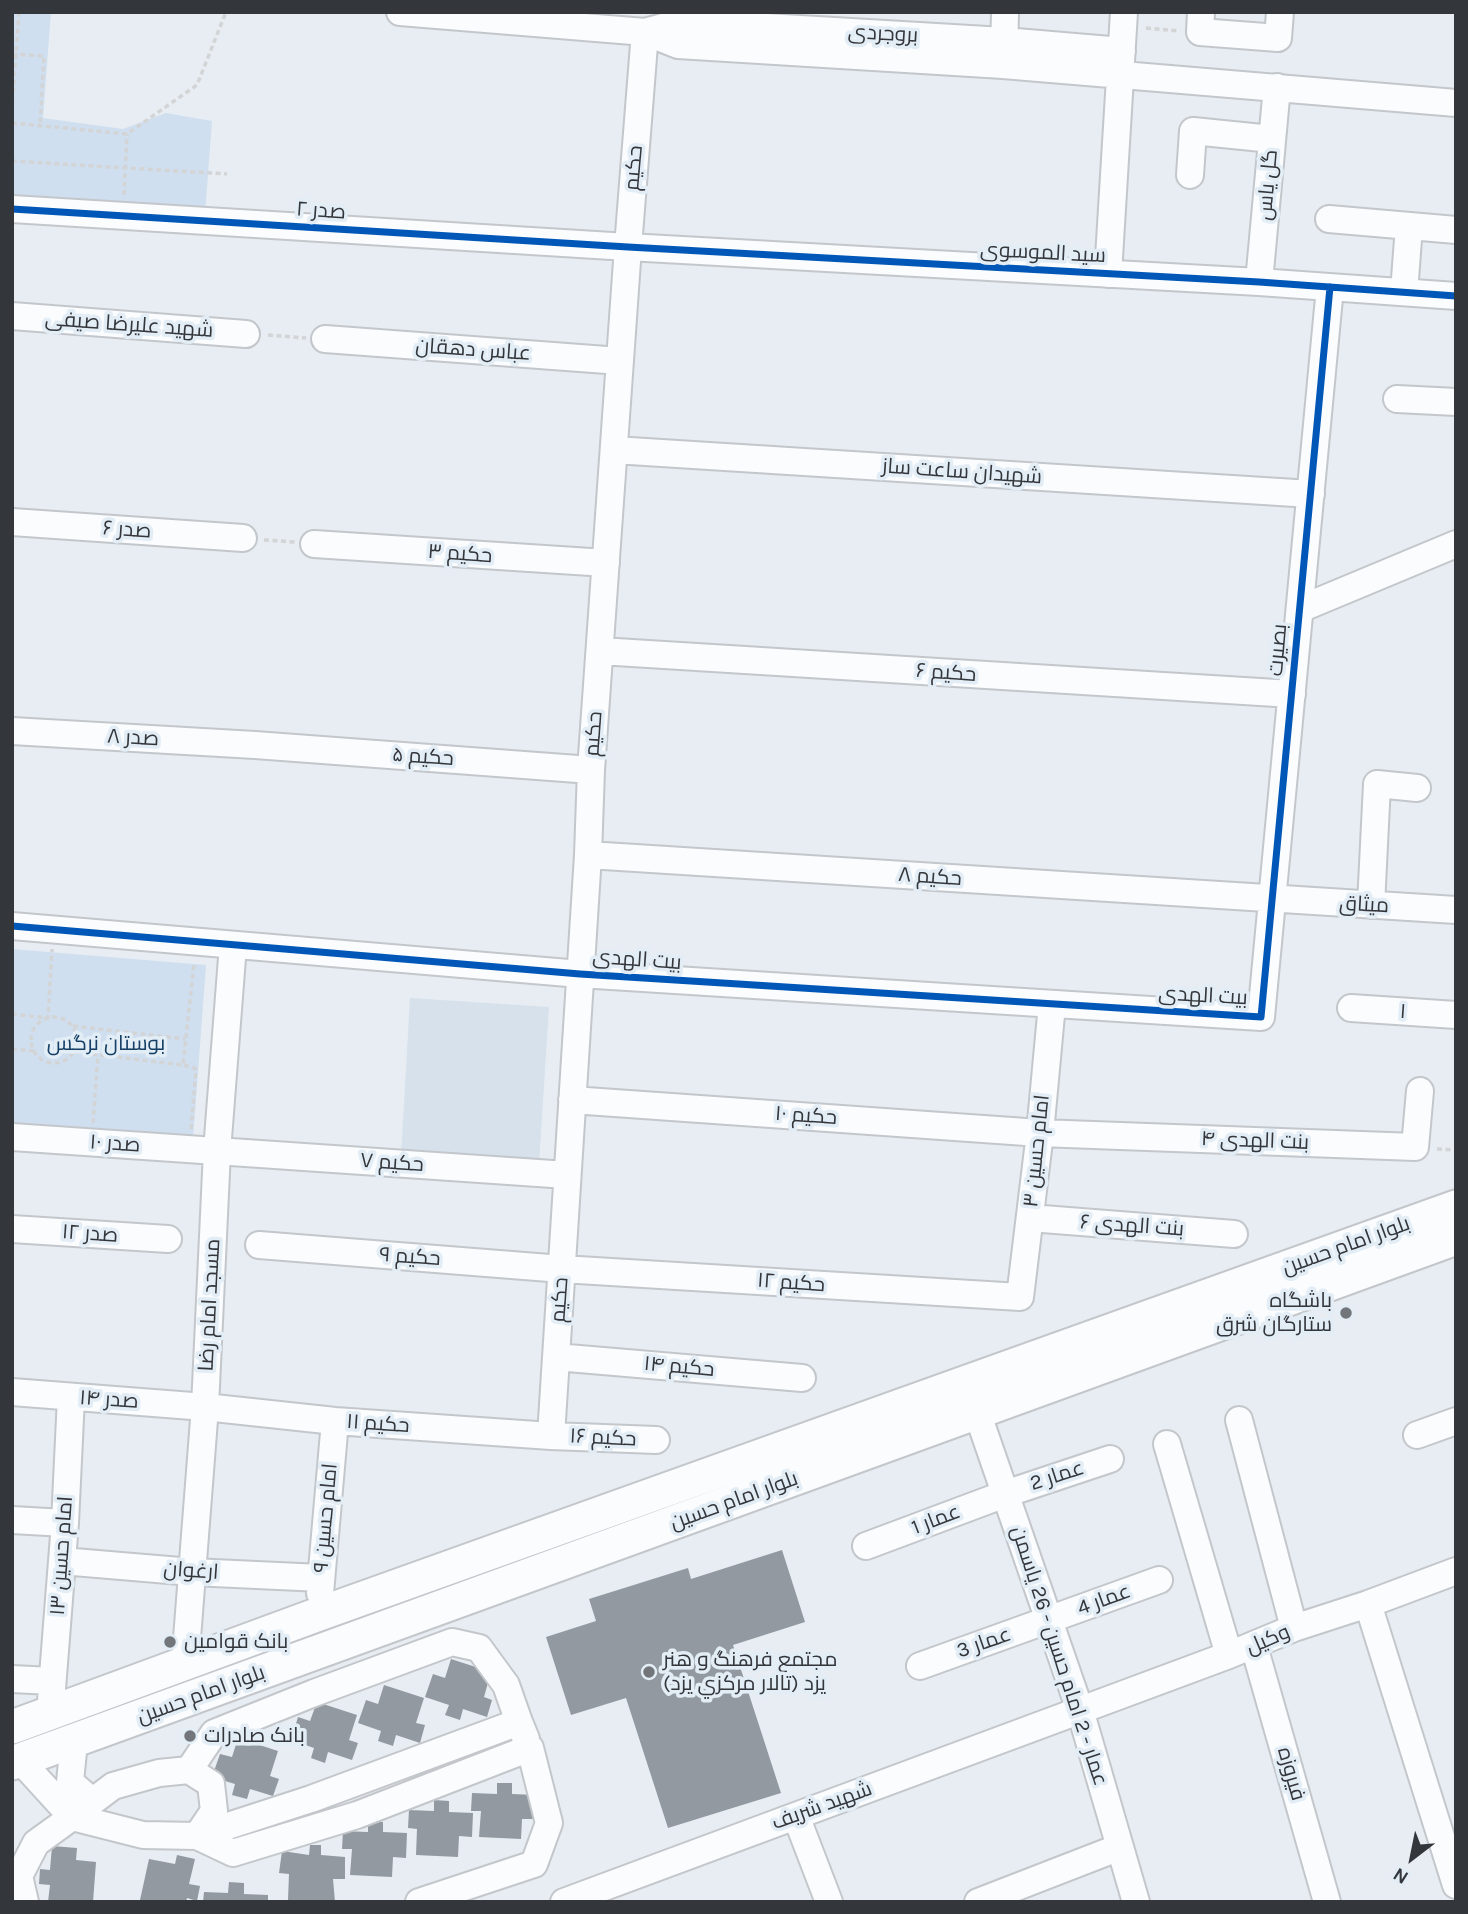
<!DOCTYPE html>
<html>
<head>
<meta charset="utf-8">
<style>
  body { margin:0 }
  #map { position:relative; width:1468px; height:1914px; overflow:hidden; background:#e7edf2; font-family:Karla,sans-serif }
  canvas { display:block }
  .frame { position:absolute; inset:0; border:14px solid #33363a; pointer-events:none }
  .north { position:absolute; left:1377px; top:1823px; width:70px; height:70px; -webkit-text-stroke:5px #e3edf6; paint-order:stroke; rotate:212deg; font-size:19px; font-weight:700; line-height:28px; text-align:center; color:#33363a }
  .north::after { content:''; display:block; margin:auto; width:24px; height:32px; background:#33363a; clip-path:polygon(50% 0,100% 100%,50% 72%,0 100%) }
</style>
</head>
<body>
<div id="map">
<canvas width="1468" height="1914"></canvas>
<div class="frame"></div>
<div class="north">N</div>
</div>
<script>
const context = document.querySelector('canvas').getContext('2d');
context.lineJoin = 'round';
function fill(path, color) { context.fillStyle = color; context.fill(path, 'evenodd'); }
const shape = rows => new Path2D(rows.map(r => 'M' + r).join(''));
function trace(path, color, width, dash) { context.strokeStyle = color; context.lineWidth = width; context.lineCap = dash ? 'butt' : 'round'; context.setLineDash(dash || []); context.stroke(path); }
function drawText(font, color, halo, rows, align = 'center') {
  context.font = font + ' Karla,Cairo,sans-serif'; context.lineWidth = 7; context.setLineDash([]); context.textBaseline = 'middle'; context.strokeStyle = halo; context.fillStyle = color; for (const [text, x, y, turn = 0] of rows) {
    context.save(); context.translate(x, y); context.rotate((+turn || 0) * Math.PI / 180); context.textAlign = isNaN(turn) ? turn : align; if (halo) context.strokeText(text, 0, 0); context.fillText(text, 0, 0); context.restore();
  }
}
fill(shape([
  [410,998,549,1007,539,1165,401,1156]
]), '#d6e1ec');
fill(shape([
  [12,12,51,12,43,118,123,129,166,113,212,121,205,214,12,196],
  [12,949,206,965,193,1139,12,1124]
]), '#cfdfef');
fill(shape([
  [782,1550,805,1622,733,1645,781,1793,668,1828,626,1698,571,1715,546,1637,596,1621,589,1599,688,1568,691,1579],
  [451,1659,491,1672,484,1697,492,1700,487,1717,463,1709,460,1720,445,1715,449,1705,425,1697,433,1674,445,1678],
  [384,1685,424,1698,416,1723,425,1725,420,1743,396,1735,393,1746,378,1741,381,1731,358,1723,366,1700,378,1704],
  [317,1702,357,1715,349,1740,358,1743,352,1760,328,1752,325,1763,311,1758,314,1748,291,1740,298,1717,310,1721],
  [238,1738,278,1751,270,1776,279,1779,273,1796,250,1789,247,1799,232,1795,235,1784,212,1777,220,1754,232,1757],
  [497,1783,512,1783,512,1794,536,1795,535,1819,522,1819,521,1839,479,1837,481,1811,471,1811,472,1793,497,1794],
  [434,1800,449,1801,449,1812,473,1813,472,1837,459,1836,458,1857,416,1855,417,1829,408,1828,409,1810,434,1811],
  [368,1821,383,1822,383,1832,407,1833,406,1858,393,1857,392,1877,350,1875,352,1849,342,1849,343,1831,368,1832],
  [310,1845,321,1845,321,1855,345,1857,345,1879,333,1879,335,1902,288,1900,289,1874,279,1873,282,1851,309,1855],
  [52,1846,77,1848,76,1860,96,1862,93,1902,48,1902,50,1885,39,1884,40,1869,50,1870],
  [177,1855,195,1859,189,1884,200,1886,197,1901,187,1898,186,1902,149,1902,140,1900,149,1859,175,1864],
  [229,1882,244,1883,244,1894,268,1895,268,1902,203,1902,204,1892,228,1893]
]), '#9299a0');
const minor = shape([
  [400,12,645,32,678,45,1003,65,1456,103],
  [1201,12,1200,32,1278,38,1280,12],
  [645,32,681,22,1004,41,1122,51],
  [1004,56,1005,12],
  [1190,175,1193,131,1272,139],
  [12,209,628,247,1259,282,1456,296],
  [1329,219,1456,230],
  [1108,274,1124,12],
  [1259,282,1277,87],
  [1404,292,1409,226],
  [12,316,246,334],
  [325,339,620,361],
  [1397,399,1456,402],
  [614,450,1311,494],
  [12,522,243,538],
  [314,544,606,563],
  [1300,609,1456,544],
  [600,651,1292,694],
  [12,731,255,745,591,770],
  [588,855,1456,910],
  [1371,905,1377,784,1417,788],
  [12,926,580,974,1261,1017,1330,287],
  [1351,1008,1456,1015],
  [572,1100,1040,1133,1415,1147,1420,1091],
  [12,1137,567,1175],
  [1030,1218,1234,1234],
  [12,1229,168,1239],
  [259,1245,562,1269,1020,1297,1040,1133,1052,1004],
  [556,1357,802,1378],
  [12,1392,205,1407,335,1421,551,1436,656,1440],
  [977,1412,1080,1710,1136,1902],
  [1239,1420,1294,1628],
  [1417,1435,1456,1421],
  [551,1436,588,855,591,770,628,247,645,32],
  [1167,1444,1229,1655],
  [12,1520,65,1523],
  [866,1546,1005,1494,1110,1459],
  [62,1561,192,1572,321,1578],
  [320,1593,335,1421],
  [1368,1604,1456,1885],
  [1254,1646,1327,1902],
  [185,1664,205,1407,217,1151,233,945],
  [920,1666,1159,1580],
  [12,1679,52,1681],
  [50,1714,65,1523,71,1397],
  [74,1741,70,1782,92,1801],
  [20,1760,72,1817,143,1835,197,1836,214,1811,211,1784,189,1770,159,1773,113,1786,72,1817,36,1843,19,1876,25,1902],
  [189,1770,214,1733,314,1693,452,1642,479,1648,506,1685,519,1722],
  [796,1816,829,1902],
  [197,1836,233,1853,357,1815,530,1748,549,1823,534,1864,419,1902],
  [197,1836,311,1799,519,1722,526,1739],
  [564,1902,1229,1655,1294,1628,1368,1604,1456,1571],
  [978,1902,1120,1847]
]);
const major = shape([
  [12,1727,319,1614,1456,1207],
  [12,1763,1456,1238]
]);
trace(minor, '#c3c7cb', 30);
trace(major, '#c3c7cb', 37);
trace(shape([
  [1146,28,1180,31],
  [12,54,44,56,40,126],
  [12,110,19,12],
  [12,123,127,134,197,85,226,12],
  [12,161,227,174],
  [124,195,127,134],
  [268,335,306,338],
  [264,540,295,542],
  [12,1014,48,1018,52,949],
  '31 1040a23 23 0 1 1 46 0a23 23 0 1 1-46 0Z',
  [73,1026,185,1039],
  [12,1049,34,1051],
  [75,1052,183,1065,194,964],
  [184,1065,196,1069,191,1130],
  [93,1123,98,1055],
  [1437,1149,1456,1150]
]), '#d3d4d6', 3.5, [5, 3.5]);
trace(minor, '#fbfcfd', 26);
trace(major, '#fbfcfd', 33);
trace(shape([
  [12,209,628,247,1259,282,1456,296],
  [12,926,580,974,1261,1017,1330,287]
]), '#0057b8', 7);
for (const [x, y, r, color] of [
  [1346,1313,7,"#72767a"],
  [170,1642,7,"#72767a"],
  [649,1672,7,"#72767a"],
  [190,1736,7,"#72767a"]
]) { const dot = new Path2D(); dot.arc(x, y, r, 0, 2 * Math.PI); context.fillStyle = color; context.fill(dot); trace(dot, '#e3edf6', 2.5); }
drawText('21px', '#33363a', '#e3edf6', [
  ["بروجردی",883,34,3],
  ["حکیم",634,168,-85],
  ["گل یاس",1268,185,-85],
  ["صدر ۲",321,211,4],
  ["سید الموسوی",1043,253,3],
  ["شهید علیرضا صیفی",129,325,4],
  ["عباس دهقان",473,350,4],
  ["شهیدان ساعت ساز",962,472,4],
  ["صدر ۶",127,530,4],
  ["حکیم ۳",460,554,4],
  ["بصیرت",1278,650,-85],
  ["حکیم ۶",946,673,4],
  ["حکیم",594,734,-86],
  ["صدر ۸",133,738,3],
  ["حکیم ۵",423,757,4],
  ["حکیم ۸",930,877,4],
  ["میثاق",1364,905,3],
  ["بیت الهدی",637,960,4],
  ["بیت الهدی",1203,996,3],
  ["۱",1403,1012,4],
  ["حکیم ۱۰",806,1116,4],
  ["بنت الهدی ۴",1255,1141,2],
  ["صدر ۱۰",115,1144,4],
  ["امام حسین ۳",1037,1151,-84],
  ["حکیم ۷",392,1163,4],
  ["بنت الهدی ۶",1132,1226,4],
  ["صدر ۱۲",90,1234,4],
  ["بلوار امام حسین",1346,1246,-20],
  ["حکیم ۹",410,1257,4],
  ["حکیم ۱۲",791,1283,4],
  ["حکیم",560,1300,-86],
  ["مسجد امام رضا",210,1305,-87],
  ["حکیم ۱۴",679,1367,5],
  ["صدر ۱۴",109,1400,4],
  ["حکیم ۱۱",378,1424,4],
  ["حکیم ۱۶",603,1438,3],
  ["عمار 2",1057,1476,-18],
  ["بلوار امام حسین",734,1501,-20],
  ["امام حسین ۹",326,1518,-85],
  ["عمار 1",936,1520,-21],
  ["امام حسین ۱۳",62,1556,-86],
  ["ارغوان",191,1571,4],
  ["عمار 4",1104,1600,-20],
  ["وکیل",1268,1640,-23],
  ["عمار 3",984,1643,-19],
  ["عمار - 2 امام حسین - 26 یاسمن",1059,1656,72],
  ["بلوار امام حسین",201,1695,-20],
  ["فیروزه",1291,1774,74],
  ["شهید شریف",822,1806,-20]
]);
drawText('21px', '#153f64', '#e3edf6', [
  ["بوستان نرگس",106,1044]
]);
drawText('21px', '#33363a', '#e3edf6', [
  ["باشگاه",1332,1301,"right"],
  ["ستارگان شرق",1332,1325,"right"],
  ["بانک قوامین",184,1642],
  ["مجتمع فرهنگ و هنر",663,1660],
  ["یزد (تالار مركزي یزد)",663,1684],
  ["بانک صادرات",204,1736]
], 'left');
</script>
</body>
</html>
